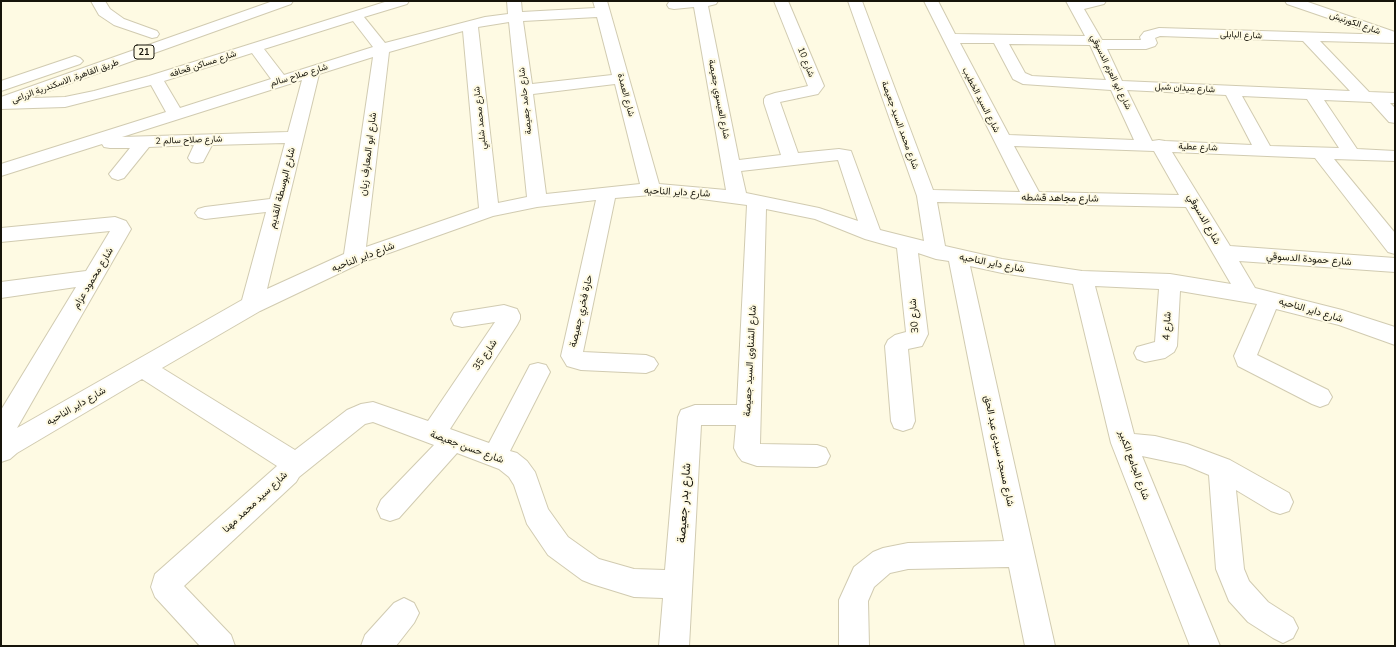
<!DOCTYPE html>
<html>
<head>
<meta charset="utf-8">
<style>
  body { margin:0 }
  #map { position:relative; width:1396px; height:647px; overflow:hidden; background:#fefae3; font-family:Mulish,sans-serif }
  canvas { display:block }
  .frame { position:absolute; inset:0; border:2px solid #16140a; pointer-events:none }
</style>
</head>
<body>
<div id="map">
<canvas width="1396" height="647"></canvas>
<div class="frame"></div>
</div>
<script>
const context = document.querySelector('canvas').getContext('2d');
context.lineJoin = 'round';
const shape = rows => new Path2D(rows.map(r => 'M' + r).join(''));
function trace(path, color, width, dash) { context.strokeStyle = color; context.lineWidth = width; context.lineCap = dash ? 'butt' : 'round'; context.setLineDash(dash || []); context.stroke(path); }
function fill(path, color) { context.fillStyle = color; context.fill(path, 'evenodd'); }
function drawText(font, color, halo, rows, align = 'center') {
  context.font = font + ' Mulish,Vazirmatn,sans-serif'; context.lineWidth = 4; context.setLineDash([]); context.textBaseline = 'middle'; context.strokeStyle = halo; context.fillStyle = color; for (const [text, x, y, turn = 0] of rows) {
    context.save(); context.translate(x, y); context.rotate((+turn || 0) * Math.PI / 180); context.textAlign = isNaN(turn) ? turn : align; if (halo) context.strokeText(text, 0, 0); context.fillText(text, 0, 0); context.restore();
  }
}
const minor = shape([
  [91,1,105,1,110,9,124,19,157,31,159,34,157,37,152,38,114,25,99,15,91,1],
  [388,1,409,1,407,4,364,17,385,43,485,17,508,14,507,1,521,1,522,12,595,8,593,1,607,1,659,184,726,190,694,7,674,9,669,8,667,5,669,2,673,1,718,1,716,4,708,6,739,160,781,155,764,103,764,99,766,96,775,93,808,86,774,1,788,1,824,86,818,94,780,102,798,153,839,149,851,151,880,230,924,241,917,196,848,1,862,1,933,190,1020,192,924,1,938,1,955,34,1085,36,1066,1,1106,1,1104,4,1084,9,1102,40,1141,40,1140,37,1144,32,1159,28,1395,35,1395,43,1320,41,1369,92,1395,93,1395,103,1390,103,1395,108,1395,123,1389,122,1371,102,1324,100,1357,149,1395,151,1395,161,1334,159,1395,233,1395,254,1388,252,1315,158,1172,152,1230,246,1395,258,1395,272,1239,261,1255,288,1342,310,1395,327,1395,345,1339,325,1276,309,1257,355,1328,390,1332,397,1328,404,1320,407,1312,404,1238,366,1234,356,1257,304,1180,291,1177,346,1174,352,1165,358,1145,362,1137,359,1134,353,1137,347,1155,342,1159,289,1095,286,1134,434,1155,436,1187,444,1230,460,1289,493,1293,502,1289,511,1280,514,1271,511,1236,490,1244,569,1249,581,1268,602,1293,618,1298,628,1293,638,1283,643,1273,638,1248,622,1229,601,1216,569,1209,475,1185,465,1142,456,1220,646,1190,646,1111,443,1073,284,1002,273,970,266,1055,646,1025,646,1009,567,908,569,890,573,874,587,868,601,869,646,839,646,839,600,854,567,873,552,883,548,908,543,1004,541,949,261,936,259,918,253,928,334,922,346,908,349,915,421,912,428,903,431,894,428,891,421,885,346,888,340,895,335,906,332,897,248,865,239,815,219,766,209,760,444,817,445,826,448,830,456,826,464,817,467,757,466,742,461,738,456,734,448,736,425,701,425,689,646,659,646,663,598,634,597,592,584,582,580,548,555,527,524,514,485,509,477,499,469,457,453,399,518,390,521,381,518,377,509,381,500,434,445,373,422,365,424,299,477,296,482,184,586,231,635,235,646,200,646,155,597,151,587,155,574,277,466,142,379,17,453,10,459,1,462,1,410,76,287,1,298,1,282,86,271,110,231,1,242,1,228,115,217,126,221,131,229,17,428,242,300,266,212,205,219,198,217,195,213,198,209,205,207,270,199,285,143,212,145,203,162,197,163,191,162,188,158,194,145,149,147,124,178,118,180,112,178,109,174,130,148,110,148,104,147,102,144,1,176,1,164,166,112,151,85,65,107,1,109,1,99,65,97,94,91,149,76,388,1],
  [597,17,612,75,532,84,523,21,597,17],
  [353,21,373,47,284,75,264,49,353,21],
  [509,22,527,197,498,203,478,27,509,22],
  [463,31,479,208,366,247,389,52,463,31],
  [1160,36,1303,41,1350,91,1122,81,1107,49,1146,49,1155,46,1157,43,1155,38,1160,36],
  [960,43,994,43,1013,79,1023,84,1111,90,1134,140,1009,135,960,43],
  [1009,44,1090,45,1106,80,1032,76,1025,73,1009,44],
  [252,53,271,79,180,108,164,81,252,53],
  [373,57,344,254,267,289,319,74,373,57],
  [302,80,288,132,122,137,302,80],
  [615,84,640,184,546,194,533,94,615,84],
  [1127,90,1226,95,1252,145,1165,141,1159,140,1152,141,1127,90],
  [1242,96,1307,99,1339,148,1270,146,1242,96],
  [1014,146,1154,151,1179,195,1039,192,1014,146],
  [838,160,858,221,819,208,746,193,741,171,838,160],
  [651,195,694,198,747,205,737,405,695,405,681,410,678,417,665,570,634,569,599,559,568,537,548,509,535,472,527,461,517,453,510,451,550,372,546,365,538,363,530,365,489,443,450,429,517,325,520,319,520,315,517,309,504,305,454,313,451,319,454,325,462,327,495,322,428,421,373,402,361,404,347,410,295,450,162,368,260,311,361,263,493,216,537,207,596,200,561,356,567,366,581,370,646,373,654,370,658,364,654,358,646,355,583,352,615,198,651,195],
  [937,202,1186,207,1231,284,1170,274,1082,271,1002,259,945,246,937,202],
  [404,598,414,603,419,613,414,623,396,646,361,646,365,635,394,603,404,598]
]);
const secondary = shape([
  [1285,1,1305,1,1395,32,1395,41,1287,4,1285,1]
]);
const trunk = shape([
  [273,1,293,1,291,4,1,108,1,97,273,1],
  [75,56,80,58,83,61,80,64,1,91,1,81,75,56]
]);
trace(minor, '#d1cbb1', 2);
trace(secondary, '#d1cbb1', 2);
trace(trunk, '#d1cbb1', 2);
fill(minor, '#fff');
fill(secondary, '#fff');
fill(trunk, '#fff');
drawText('9px', '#16140a', '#fefae3', [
  ["شارع الكورنيش",1355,23,19],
  ["شارع البابلى",1241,35,2],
  ["شارع 10",806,62,68],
  ["شارع مساكن قحافه",203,64,-18],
  ["شارع ابو العزم الدسوقي",1111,72,64],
  ["شارع صلاح سالم",299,75,-17],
  ["طريق القاهرة, الاسكندرية الزراعى",65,81,-20],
  ["شارع ميدان شبل",1185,88,3],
  ["شارع العمدة",626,95,75],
  ["شارع العيسوي جعيصة",719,99,79],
  ["شارع السيد الخطيب",981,100,63],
  ["شارع حامد جعيصة",525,101,-96],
  ["شارع محمد شلبي",480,118,-96],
  ["شارع محمد السيد جعيصة",900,125,70],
  ["شارع صلاح سالم 2",189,140,-2],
  ["شارع عطية",1198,147,2]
]);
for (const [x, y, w] of [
  [144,52,20]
]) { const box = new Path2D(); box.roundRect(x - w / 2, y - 7, w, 14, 3); context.fillStyle = '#fefae3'; context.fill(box); trace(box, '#16140a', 1); }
drawText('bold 9px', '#16140a', null, [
  ["21",144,52]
]);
drawText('10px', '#16140a', '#fefae3', [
  ["شارع ابو المعارف زيان",368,154,-83],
  ["شارع البوسطة القديم",282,188,-76],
  ["شارع داير الناحيه",677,192,3],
  ["شارع مجاهد قشطه",1060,198,1],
  ["شارع الدسوقي",1204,219,60],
  ["شارع داير الناحيه",363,257,-21],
  ["شارع حمودة الدسوقي",1309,259,4],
  ["شارع داير الناحيه",992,263,11],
  ["شارع محمود عزام",93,278,-59],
  ["شارع داير الناحيه",1311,310,16],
  ["حارة فخري جعيصة",581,311,-77],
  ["شارع 30",914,316,-94],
  ["شارع 4",1167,326,-87],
  ["شارع 35",485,355,-56],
  ["شارع الشناوى السيد جعيصة",750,361,-87],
  ["شارع داير الناحيه",76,406,-30],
  ["شارع حسن جعيصة",467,447,20],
  ["شارع مسجد سيدى عبد الحق",999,451,78],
  ["شارع الجامع الكبير",1134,465,70],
  ["شارع سيد محمد مهنا",255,502,-43]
]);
drawText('12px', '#16140a', '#fefae3', [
  ["شارع بدر جعيصة",684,503,-86]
]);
</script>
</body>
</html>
